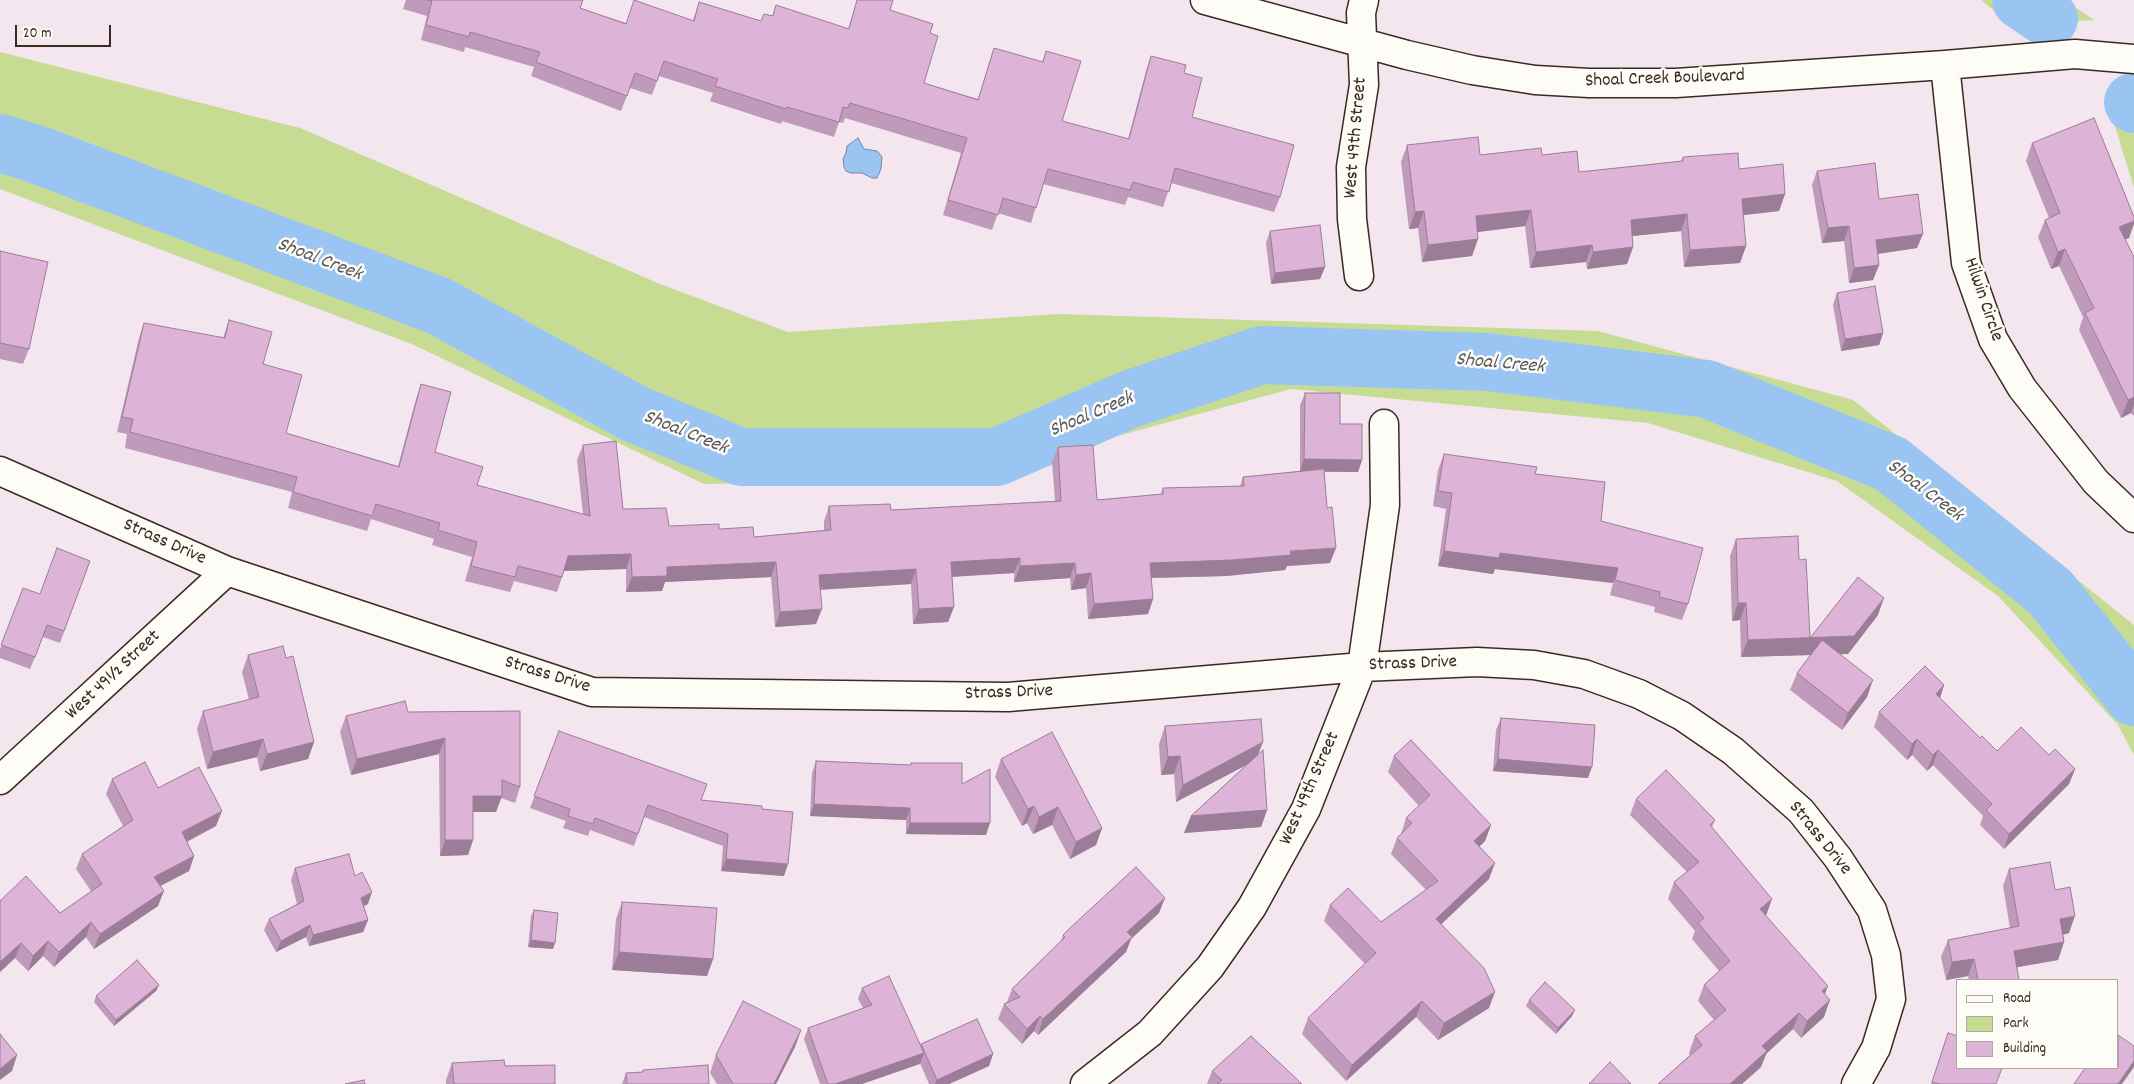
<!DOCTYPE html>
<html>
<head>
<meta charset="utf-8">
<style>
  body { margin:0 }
  #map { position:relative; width:2134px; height:1084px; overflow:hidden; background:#f4e6ee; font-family:Dekko,sans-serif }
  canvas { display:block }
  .legend { position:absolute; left:1956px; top:979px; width:162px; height:90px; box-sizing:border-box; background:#fdfcf7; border:1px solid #afa8a0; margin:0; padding:6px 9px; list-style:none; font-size:15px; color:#3b2a1e }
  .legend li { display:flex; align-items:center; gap:10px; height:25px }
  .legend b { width:25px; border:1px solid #afa8a0 }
  .scale { position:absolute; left:15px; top:25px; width:96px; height:22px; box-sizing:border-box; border:2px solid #3b2a1e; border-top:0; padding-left:6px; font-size:15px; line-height:18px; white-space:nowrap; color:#3b2a1e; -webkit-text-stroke:4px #fdfcf7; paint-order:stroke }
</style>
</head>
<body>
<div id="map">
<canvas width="2134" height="1084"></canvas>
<ul class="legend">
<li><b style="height:6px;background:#fdfcf7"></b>Road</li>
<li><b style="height:14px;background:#c5dc92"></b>Park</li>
<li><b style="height:14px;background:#deb3d8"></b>Building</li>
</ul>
<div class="scale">20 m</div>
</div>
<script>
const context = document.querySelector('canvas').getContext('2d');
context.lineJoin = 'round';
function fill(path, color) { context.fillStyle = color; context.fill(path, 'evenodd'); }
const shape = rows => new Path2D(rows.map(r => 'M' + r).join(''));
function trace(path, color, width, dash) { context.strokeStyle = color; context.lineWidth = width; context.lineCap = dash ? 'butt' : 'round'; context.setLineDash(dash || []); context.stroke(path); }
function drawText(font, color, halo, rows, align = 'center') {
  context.font = font + ' Dekko,sans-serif'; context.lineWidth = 5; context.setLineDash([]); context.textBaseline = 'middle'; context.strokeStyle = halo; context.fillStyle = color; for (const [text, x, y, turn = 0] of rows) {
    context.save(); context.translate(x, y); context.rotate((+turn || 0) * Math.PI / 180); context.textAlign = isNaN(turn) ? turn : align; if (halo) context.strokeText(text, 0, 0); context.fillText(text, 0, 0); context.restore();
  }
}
fill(shape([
  [1981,0,2065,0,2094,20,2010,24],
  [0,52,300,128,660,284,788,332,1058,314,1598,331,1853,400,2134,625,2134,755,2118,725,1998,596,1837,481,1648,423,1291,389,1047,455,988,478,704,484,414,345,0,189],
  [2134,104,2134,188,2109,107]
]), '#c5dc92');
const water = shape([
  [858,138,864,149,877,151,882,157,881,169,877,178,872,178,862,173,851,173,846,171,844,167,843,159,846,153,847,146,858,138]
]);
fill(water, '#9ac5f3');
trace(water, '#74879e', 1);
trace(shape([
  [2021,0,2049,19],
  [2133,102,2134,104],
  [0,143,33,153,439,306,635,414,741,457,997,457,1130,399,1262,355,1488,362,1707,389,1891,464,2050,592,2134,697]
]), '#9ac5f3', 58);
const minor = shape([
  [1205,0,1407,55,1472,70,1535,80,1589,83,1676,83,1945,65,2075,54,2134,59],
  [1945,65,1966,263,1993,339,2022,388,2096,482,2134,518],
  [1359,276,1352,219,1351,167,1364,85,1361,13,1364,0],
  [0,471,227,571,592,692,1008,697,1362,667,1477,662,1534,665,1584,674,1639,694,1682,716,1733,751,1801,811,1838,858,1872,910,1886,955,1891,999,1876,1048,1856,1084],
  [0,780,227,571],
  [1085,1084,1150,1033,1210,967,1252,907,1306,809,1362,667,1385,505,1384,424]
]);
trace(minor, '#3b2a1e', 31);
trace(minor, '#fdfcf7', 28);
fill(shape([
  [406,0,583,0,580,8,626,23,693,20,699,2,761,21,772,16,776,5,848,29,857,0,893,0,890,10,930,33,924,83,978,99,994,48,1042,62,1046,51,1062,121,1128,139,1146,71,1151,56,1184,73,1192,117,1280,197,1274,212,1171,183,1163,207,1128,197,1125,205,1043,184,1031,223,998,213,992,230,943,215,961,153,845,118,843,123,839,122,834,137,782,121,781,124,710,101,713,93,659,76,652,95,630,88,621,111,531,76,534,67,465,47,464,52,421,40,427,16,403,9],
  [2032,143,2129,238,2125,239,2134,257,2134,416,2131,413,2121,418,2079,330,2083,317,2059,266,2051,269,2038,237,2045,220,2049,218,2026,161],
  [1407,145,1480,155,1542,155,1579,172,1681,161,1683,157,1739,169,1785,194,1779,211,1743,215,1746,246,1740,263,1684,267,1681,231,1632,236,1633,247,1627,264,1587,269,1586,262,1530,268,1525,226,1478,232,1478,239,1472,256,1422,262,1418,228,1409,229,1401,162],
  [1817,171,1879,199,1917,248,1877,254,1879,265,1873,280,1849,283,1844,241,1822,243,1812,185],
  [1270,231,1325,267,1320,279,1271,284,1266,243],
  [0,251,29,349,23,364,0,359],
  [1837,293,1883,333,1879,345,1841,351,1833,305],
  [229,320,263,364,286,433,398,466,416,399,421,384,435,452,477,485,583,514,577,460,583,445,623,509,669,526,719,529,754,537,824,530,824,521,829,506,891,510,1055,501,1052,462,1058,447,1097,500,1161,494,1163,488,1240,486,1243,477,1300,471,1300,405,1305,393,1340,424,1362,460,1358,472,1324,472,1330,563,1287,566,1285,570,1226,576,1151,578,1153,599,1148,614,1088,619,1086,588,1071,590,1070,578,1014,582,1014,573,952,577,954,607,948,622,913,624,911,584,820,590,816,624,775,627,771,577,665,582,662,591,626,592,626,569,564,571,557,592,514,581,510,592,465,581,472,557,432,545,434,539,371,519,367,531,288,508,292,492,125,448,127,434,117,432,139,338,144,323,223,338],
  [1444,454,1535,474,1601,521,1688,604,1682,620,1654,612,1655,607,1610,595,1613,583,1495,569,1493,574,1438,566,1446,509,1433,506,1438,470],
  [1736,539,1799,560,1810,638,1878,615,1848,654,1840,654,1867,697,1842,730,1790,690,1797,673,1810,655,1741,657,1740,620,1732,621,1730,556],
  [90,561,60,643,43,637,30,669,0,658,0,649,23,588,40,594],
  [248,655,286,658,314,742,308,759,260,771,257,757,207,769,197,729,203,711,249,700,242,672],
  [1944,685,1940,698,1980,738,1997,751,2049,755,2075,769,2069,784,2004,849,1980,825,1983,816,1933,765,1927,771,1912,755,1907,760,1874,727,1879,712],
  [408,712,520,787,515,803,501,798,496,812,473,812,473,840,468,855,440,856,439,754,351,775,340,732,346,716],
  [1501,718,1588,778,1493,771,1496,730],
  [1165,726,1258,754,1267,810,1261,827,1184,833,1191,816,1246,765,1176,802,1174,774,1161,775,1159,744],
  [559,731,701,800,762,809,784,876,721,871,723,846,644,817,634,846,590,830,588,836,563,828,566,821,530,808],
  [1394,756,1491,825,1485,841,1479,847,1489,879,1441,924,1489,1008,1438,1040,1416,1017,1346,1081,1302,1034,1308,1018,1365,964,1324,921,1330,905,1381,922,1426,890,1391,854,1397,838,1401,834,1406,818,1419,806,1388,772],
  [1001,759,1102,828,1096,845,1070,859,1052,825,1033,834,1027,823,1022,826,995,777],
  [816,761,910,765,911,763,962,784,986,835,906,834,906,820,810,816,812,773],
  [112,779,158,788,216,826,187,842,194,856,189,871,160,886,158,906,94,949,86,937,54,967,43,956,28,971,15,958,0,972,0,901,60,913,91,891,76,869,82,854,123,826,106,794],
  [1636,799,1715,820,1712,827,1766,916,1825,994,1824,1017,1801,1038,1793,1029,1766,1054,1761,1067,1742,1084,1658,1084,1690,1055,1689,1053,1695,1036,1714,1020,1698,1001,1704,985,1719,971,1692,939,1695,931,1668,899,1674,882,1687,872,1630,815],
  [295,868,355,876,368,904,364,906,368,920,363,932,309,946,306,937,276,952,264,930,269,919,297,904,291,880],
  [2009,869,2055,890,2069,933,2063,935,2064,942,2058,960,2017,967,2019,980,1969,980,1968,976,1946,980,1941,957,1948,940,2010,928,2003,886],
  [622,902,713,959,707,976,612,970,616,919],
  [534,910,553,949,528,947,531,916],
  [1159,913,1131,939,1126,952,1038,1035,1034,1031,1022,1044,998,1019,1004,1004,1007,1002,1012,989,1061,941,1063,935],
  [159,985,156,991,114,1026,94,1002,96,996],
  [862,988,920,1046,921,1044,993,1054,989,1066,949,1084,929,1084,920,1063,862,1084,820,1084,804,1039,808,1028,863,1008,858,999],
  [1529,1000,1572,1016,1556,1034,1526,1006],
  [801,1030,795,1047,776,1084,717,1084,710,1073,716,1055],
  [1948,1033,1996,1084,1931,1084],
  [452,1063,505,1066,555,1084,446,1084,446,1080],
  [643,1070,709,1084,622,1084,626,1073,642,1072],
  [1212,1071,1302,1084,1207,1084]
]), '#bf9aba');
fill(shape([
  [1785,194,1779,211,1736,216,1742,199],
  [1531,210,1525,226,1470,233,1476,216],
  [1424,211,1418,228,1409,229,1415,212],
  [1687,214,1681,231,1624,237,1631,220],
  [2134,221,2134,224,2129,238,2113,244,2119,227],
  [1849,226,1844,241,1822,243,1828,228],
  [1923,234,1917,248,1870,255,1876,240],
  [1478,239,1472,256,1422,262,1428,245],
  [1592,245,1586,262,1530,268,1536,252],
  [1746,246,1740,263,1684,267,1690,250],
  [1633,247,1627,264,1587,269,1593,252],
  [2065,249,2059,266,2051,269,2058,252],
  [1879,265,1873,280,1849,283,1854,268],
  [1325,267,1320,279,1271,284,1275,273],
  [1883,333,1879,345,1841,351,1845,339],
  [2134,397,2134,405,2131,413,2121,418,2128,400],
  [1304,459,1362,460,1358,472,1300,471],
  [1336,548,1330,563,1287,566,1285,570,1226,576,1144,578,1150,563],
  [1444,551,1500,553,1618,568,1613,583,1495,569,1493,574,1438,566],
  [631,554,626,569,562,571,568,556],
  [1020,558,1014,573,946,577,951,562],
  [776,562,771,577,665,582,662,591,626,592,632,577,667,567],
  [1075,563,1070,578,1014,582,1020,566],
  [916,569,911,584,813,590,819,575],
  [1091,573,1086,588,1071,590,1076,575],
  [1884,598,1878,615,1848,654,1741,657,1748,640,1854,636],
  [1153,599,1148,614,1088,619,1094,604],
  [1738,603,1746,603,1740,620,1732,621],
  [954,607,948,622,913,624,919,609],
  [822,609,816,624,775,627,780,612],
  [1873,680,1867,697,1842,730,1848,713],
  [1944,685,1939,701,1936,694],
  [445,738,439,754,351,775,357,759],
  [263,739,257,757,207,769,213,752],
  [1917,739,1912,755,1907,760,1912,744],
  [314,742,308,759,260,771,267,754],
  [1263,742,1256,760,1176,802,1183,785],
  [1938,750,1933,765,1927,771,1933,755],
  [1180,756,1174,774,1161,775,1168,757],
  [1498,759,1592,767,1588,778,1493,771],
  [2075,769,2069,784,2004,849,2009,834],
  [473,796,502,796,496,812,467,812],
  [814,804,910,808,906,820,810,816],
  [1034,806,1027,823,1022,826,1028,809],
  [1058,807,1052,825,1033,834,1039,817],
  [1267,810,1261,827,1184,833,1191,816],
  [222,811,216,826,176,847,182,832],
  [910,823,990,823,986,835,906,834],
  [1491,825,1485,841,1468,858,1474,841],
  [1102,828,1096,845,1070,859,1076,842],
  [445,840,473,840,468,855,440,856],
  [194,856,189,871,149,892,154,877],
  [726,859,788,864,784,876,721,871],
  [1495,863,1489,879,1430,935,1436,919],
  [164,891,158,906,94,949,100,934],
  [372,892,368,904,357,909,361,898],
  [1165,898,1159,913,1131,939,1126,952,1038,1035,1043,1019,1127,932],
  [1772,899,1766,916,1760,909],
  [2075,916,2069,933,2053,937,2060,919],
  [368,920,363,932,309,946,313,935],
  [91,922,86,937,54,967,59,952],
  [310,925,306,937,276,952,281,941],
  [531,940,555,943,553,949,528,947],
  [48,941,43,956,28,971,33,956],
  [2064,942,2058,960,2007,969,2014,951],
  [21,943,15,958,0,972,0,962],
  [619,952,713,959,707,976,612,970],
  [1974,959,1968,976,1946,980,1952,962],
  [159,985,156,991,114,1026,116,1020],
  [1828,986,1822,1002,1822,991],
  [1495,992,1489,1008,1438,1040,1444,1023],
  [1830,1000,1824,1017,1801,1038,1807,1021],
  [1422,1001,1416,1017,1346,1081,1352,1065],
  [1575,1010,1572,1016,1556,1034,1558,1028],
  [1799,1013,1793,1029,1766,1054,1761,1067,1742,1084,1730,1084,1762,1046],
  [1040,1016,1034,1031,1022,1044,1027,1029],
  [801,1030,795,1047,776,1084,774,1084],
  [924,1053,920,1064,862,1084,835,1084],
  [993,1054,989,1066,949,1084,935,1084,937,1080],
  [17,1055,12,1071,0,1080,0,1069],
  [2134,1061,2134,1067,2122,1084,2118,1084]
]), '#9b7d97');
const building = shape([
  [428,0,583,0,580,8,626,24,634,0,694,21,699,2,761,21,764,14,773,16,776,5,849,29,857,0,893,0,890,10,933,24,930,33,938,36,924,83,978,100,994,48,1043,62,1046,51,1081,61,1062,121,1129,139,1151,56,1186,65,1184,73,1202,78,1192,117,1294,145,1280,197,1175,168,1169,192,1133,182,1130,190,1048,169,1036,208,1003,198,998,215,948,200,967,138,850,103,848,108,843,107,839,122,787,107,786,109,715,86,718,79,664,61,657,81,635,73,627,96,536,62,540,52,470,32,469,37,426,25,432,1,428,0],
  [2094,118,2134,217,2134,221,2119,227,2134,257,2134,397,2128,400,2085,313,2094,308,2065,249,2058,252,2045,220,2060,213,2032,143,2094,118],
  [1478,137,1480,155,1541,148,1542,155,1577,151,1579,172,1683,161,1683,157,1738,153,1739,169,1783,164,1785,194,1742,199,1746,246,1690,250,1687,214,1631,220,1633,247,1593,252,1592,245,1536,252,1531,210,1476,216,1478,239,1428,245,1424,211,1415,212,1407,145,1478,137],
  [1875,163,1879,199,1918,194,1923,234,1876,240,1879,265,1854,268,1849,226,1828,228,1817,171,1875,163],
  [1320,225,1325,267,1275,273,1270,231,1320,225],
  [0,251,48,262,29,349,0,343,0,251],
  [1875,286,1883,333,1845,339,1837,293,1875,286],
  [229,320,272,332,263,364,302,375,286,433,399,467,421,384,451,392,435,452,483,467,477,485,590,516,583,445,616,441,623,509,666,508,669,526,719,524,719,529,753,527,754,537,831,530,829,506,890,504,891,510,1061,501,1058,447,1093,445,1097,500,1163,494,1163,488,1244,486,1243,477,1324,469,1327,508,1332,507,1336,548,1290,551,1291,555,1232,560,1150,563,1153,599,1094,604,1091,573,1076,575,1075,563,1020,566,1020,558,951,562,954,607,919,609,916,569,819,575,822,609,780,612,776,562,667,567,667,576,632,577,631,554,568,556,562,577,518,566,515,577,471,566,477,542,438,530,440,523,376,504,372,516,293,492,297,477,130,432,133,419,122,417,144,323,225,338,229,320],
  [1305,393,1340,393,1340,424,1362,424,1362,460,1304,459,1305,393],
  [1444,454,1537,467,1535,474,1605,482,1601,521,1703,548,1688,604,1659,597,1660,592,1615,580,1618,568,1500,553,1499,558,1444,551,1452,493,1438,491,1444,454],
  [1798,536,1799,560,1806,559,1810,638,1858,577,1884,598,1854,636,1748,640,1746,603,1738,603,1736,539,1798,536],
  [57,548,90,561,64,631,47,625,35,657,1,645,23,588,40,594,57,548],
  [1822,640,1873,680,1848,713,1797,673,1822,640],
  [283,646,286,658,293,656,314,742,267,754,263,739,213,752,203,711,259,697,248,655,283,646],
  [1925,666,1944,685,1936,694,1980,738,1982,736,1997,751,2021,727,2049,755,2055,749,2075,769,2009,834,1986,810,1992,804,1938,750,1933,755,1917,739,1912,744,1879,712,1925,666],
  [405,701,408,712,520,711,520,787,502,780,502,796,473,796,473,840,445,840,445,738,357,759,346,716,405,701],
  [1501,718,1595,725,1592,767,1498,759,1501,718],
  [1261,719,1263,742,1183,785,1180,756,1168,757,1165,726,1261,719],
  [559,731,707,784,701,800,762,806,762,809,793,812,788,864,726,859,728,834,648,805,638,834,595,818,593,824,568,816,570,809,534,796,559,731],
  [1052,732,1102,828,1076,842,1058,807,1039,817,1034,806,1028,809,1001,759,1052,732],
  [1411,740,1491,825,1474,841,1495,863,1436,919,1484,968,1495,992,1444,1023,1422,1001,1352,1065,1308,1018,1376,953,1330,905,1348,888,1381,922,1438,881,1397,838,1412,823,1406,818,1430,795,1394,756,1411,740],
  [1263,750,1267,810,1191,816,1263,750],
  [816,761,911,765,911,763,962,763,962,784,990,769,990,823,910,823,910,808,814,804,816,761],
  [145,762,158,788,199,767,222,811,182,832,194,856,154,877,164,891,100,934,91,922,59,952,48,941,33,956,21,943,0,962,0,901,26,876,60,913,102,884,82,854,133,820,112,779,145,762],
  [1666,770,1715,820,1710,825,1772,899,1760,909,1828,986,1822,991,1830,1000,1807,1021,1799,1013,1762,1046,1767,1051,1730,1084,1658,1084,1702,1045,1695,1036,1726,1010,1704,985,1730,961,1698,923,1704,918,1674,882,1699,862,1636,799,1666,770],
  [349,854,355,876,362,872,372,892,361,898,368,920,313,935,310,925,281,941,269,919,304,901,295,868,349,854],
  [2050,862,2055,890,2070,887,2075,916,2060,919,2064,942,2014,951,2019,980,1978,980,1974,959,1952,962,1948,940,2019,926,2009,869,2050,862],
  [1136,867,1165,898,1127,932,1132,937,1043,1019,1040,1016,1027,1029,1004,1004,1020,997,1012,989,1065,937,1063,935,1070,928,1136,867],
  [622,902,717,908,713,959,619,952,622,902],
  [534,910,558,913,555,943,531,940,534,910],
  [137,960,159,985,116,1020,96,996,137,960],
  [889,976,924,1053,835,1084,828,1084,808,1028,872,1005,862,988,889,976],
  [1545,982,1575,1010,1558,1028,1529,1000,1545,982],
  [743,1001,801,1030,774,1084,733,1084,716,1055,743,1001],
  [977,1019,993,1054,937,1080,921,1044,977,1019],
  [1948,1033,1958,1036,1958,1068,2002,1068,1996,1084,1940,1084,1932,1082,1948,1033],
  [0,1034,17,1055,0,1069,0,1034],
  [2118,1035,2134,1046,2134,1061,2118,1084,2074,1084,2085,1068,2118,1068,2118,1035],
  [1251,1036,1302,1084,1217,1084,1222,1080,1212,1071,1251,1036],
  [504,1060,505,1066,555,1065,555,1084,454,1084,452,1063,504,1060],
  [1610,1062,1631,1084,1589,1084,1610,1062],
  [708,1065,709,1084,627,1084,626,1073,643,1072,643,1070,708,1065],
  [364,1080,365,1084,345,1084,364,1080]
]);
fill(building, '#deb3d8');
trace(building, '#9b7d97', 1);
drawText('19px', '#3b2a1e', '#fdfcf7', [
  ["Shoal Creek Boulevard",1665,80,-2],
  ["West 49th Street",1357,138,-85],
  ["Hilwin Circle",1982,300,71],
  ["Strass Drive",164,543,24],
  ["Strass Drive",1413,665,-2],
  ["West 49½ Street",114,676,-43],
  ["Strass Drive",547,676,17],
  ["Strass Drive",1009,694,-2],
  ["West 49th Street",1311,789,-66],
  ["Strass Drive",1819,839,51]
]);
drawText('italic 20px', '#58585e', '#fdfcf7', [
  ["Shoal Creek",319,261,21],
  ["Shoal Creek",1500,365,5],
  ["Shoal Creek",1092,416,-23],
  ["Shoal Creek",685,434,22],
  ["Shoal Creek",1924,492,37]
]);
</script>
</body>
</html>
